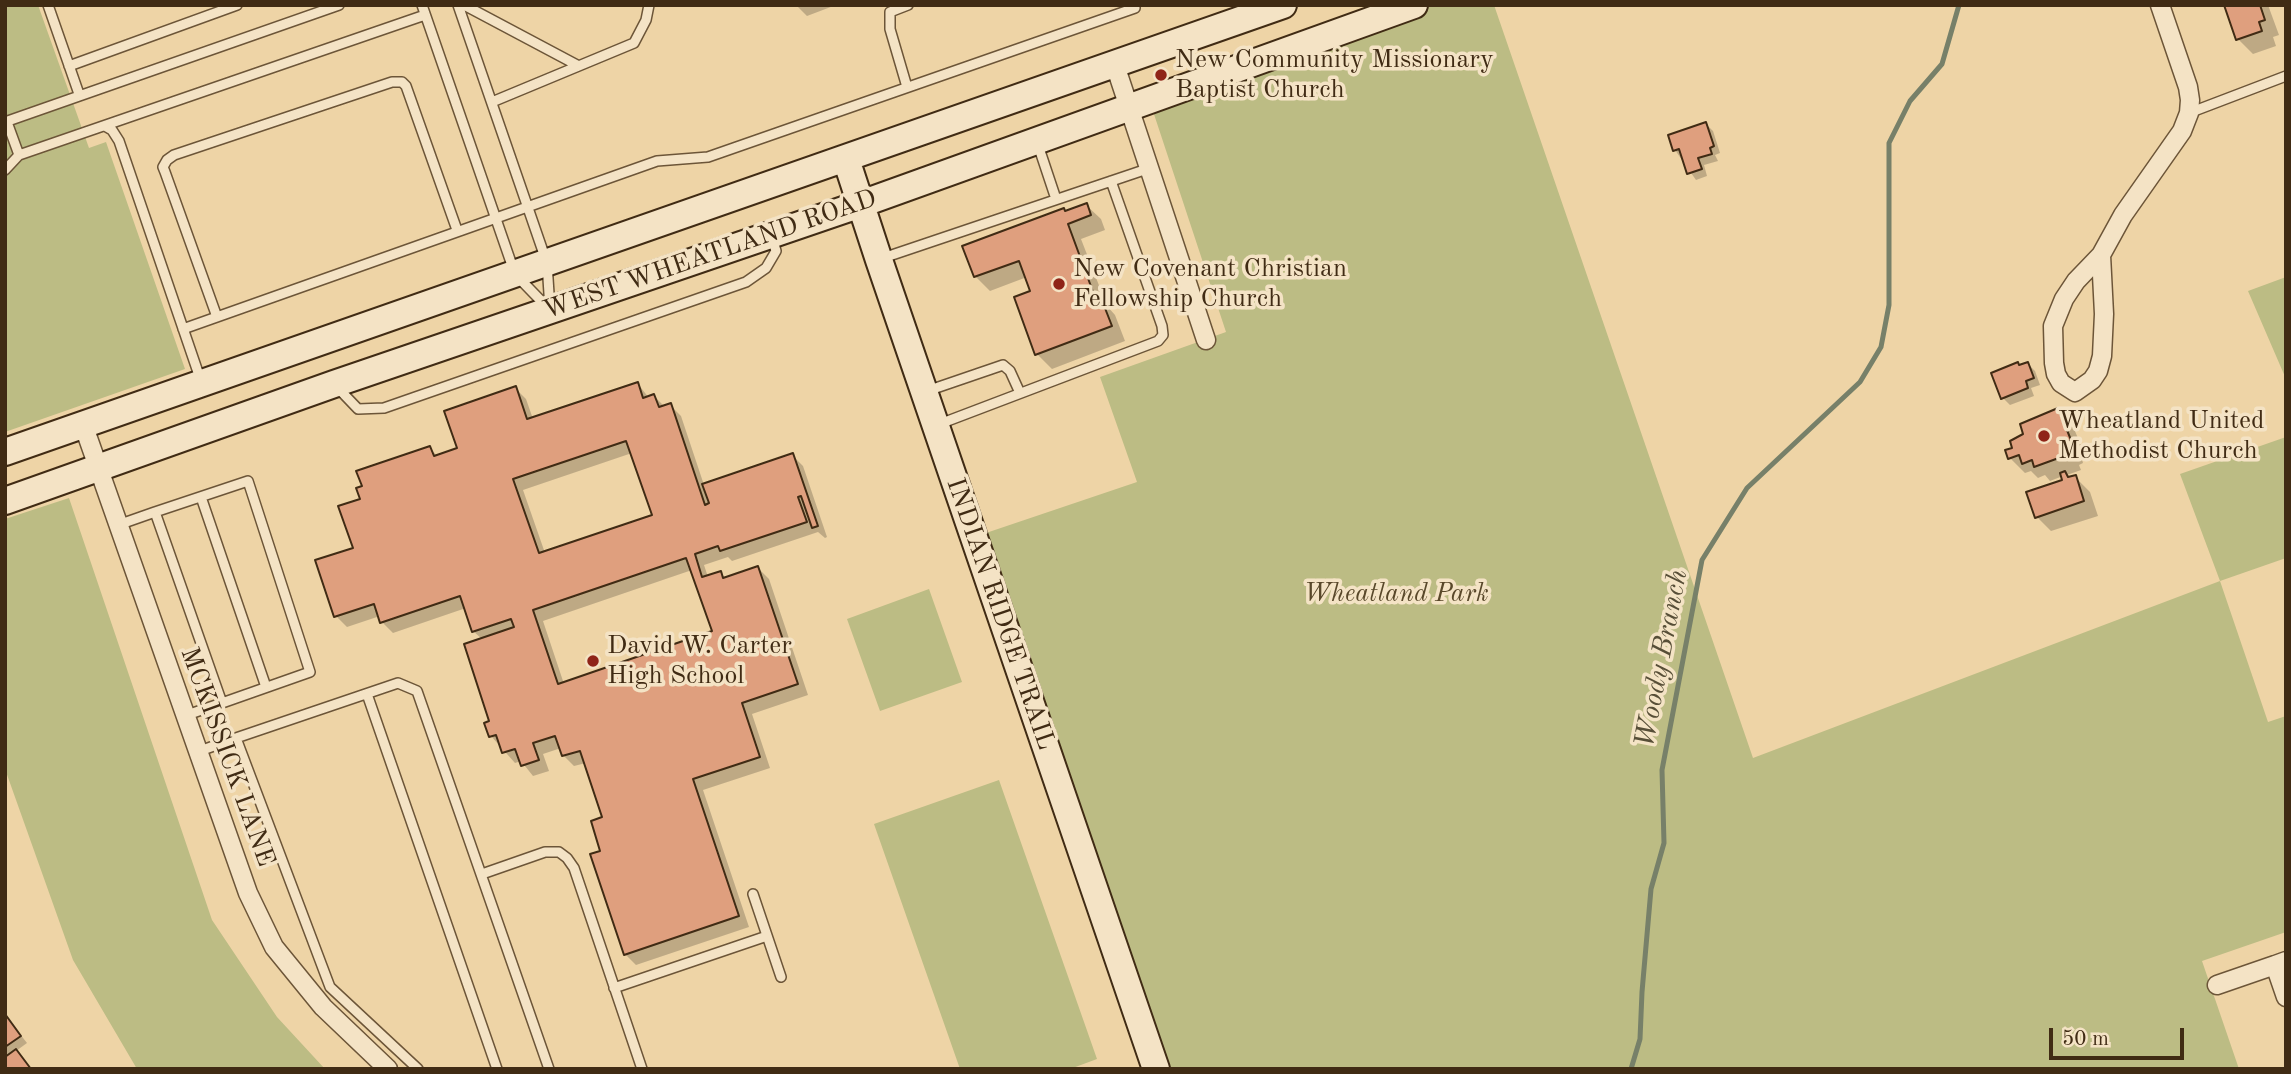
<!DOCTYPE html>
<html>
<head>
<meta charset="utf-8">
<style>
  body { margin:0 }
  #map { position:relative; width:2291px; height:1074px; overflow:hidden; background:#eed4a6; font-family:"Old Standard TT",serif }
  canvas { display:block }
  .frame { position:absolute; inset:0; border:7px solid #402b14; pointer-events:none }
  .scale { position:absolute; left:2049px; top:1028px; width:135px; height:32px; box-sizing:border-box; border:4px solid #402b14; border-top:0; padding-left:9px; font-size:21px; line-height:24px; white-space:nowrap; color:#402b14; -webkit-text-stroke:5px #f4e3c5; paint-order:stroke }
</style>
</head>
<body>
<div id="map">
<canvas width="2291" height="1074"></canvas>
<div class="frame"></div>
<div class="scale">50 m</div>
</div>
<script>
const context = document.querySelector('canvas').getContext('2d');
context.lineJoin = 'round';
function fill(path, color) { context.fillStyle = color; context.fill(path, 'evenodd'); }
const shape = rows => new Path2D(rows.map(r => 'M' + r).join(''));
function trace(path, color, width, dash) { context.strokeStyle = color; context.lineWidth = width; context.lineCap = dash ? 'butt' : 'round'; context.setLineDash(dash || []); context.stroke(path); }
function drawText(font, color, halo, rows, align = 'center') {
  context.font = font + ' "Old Standard TT",serif'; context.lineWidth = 7; context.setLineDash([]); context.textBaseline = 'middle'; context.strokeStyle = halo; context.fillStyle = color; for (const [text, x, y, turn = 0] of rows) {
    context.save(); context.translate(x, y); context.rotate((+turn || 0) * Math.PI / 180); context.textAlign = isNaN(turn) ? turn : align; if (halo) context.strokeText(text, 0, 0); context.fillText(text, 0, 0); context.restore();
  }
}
fill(shape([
  [5,5,38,5,89,148,106,142,185,369,5,432],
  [1385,5,1494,5,1753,758,2220,581,2180,474,2286,437,2286,558,2220,581,2268,722,2286,716,2286,932,2202,961,2239,1069,1168,1069,983,534,1137,482,1100,377,1226,332,1146,90],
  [2286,277,2286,379,2248,291],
  [69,498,212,920,277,1017,325,1069,137,1069,73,960,5,769,5,519],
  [929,589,962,682,880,711,847,619],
  [999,780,1097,1059,1070,1069,960,1069,874,824]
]), '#bcbc84');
fill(shape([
  [796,5,836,5,807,16],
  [2226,5,2268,5,2279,35,2273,37,2276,46,2253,54,2238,39],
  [1706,124,1713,131,1720,153,1715,155,1718,161,1704,165,1707,176,1696,180,1675,150],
  [1086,205,1101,219,1105,230,1081,239,1107,306,1115,315,1125,341,1052,369,1037,354,1032,292,1027,277,990,291,975,276,1065,212],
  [2028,364,2035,371,2040,385,2031,388,2034,396,2010,405,2003,398,2020,367],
  [638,384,649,398,654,396,665,407,670,405,681,416,704,485,792,455,803,466,827,537,825,538,818,532,732,561,728,557,704,565,708,577,720,573,726,578,758,568,769,579,808,695,752,714,770,768,703,790,749,927,636,965,625,954,603,852,604,818,586,763,574,766,563,755,561,748,543,754,549,771,533,776,521,761,515,763,491,736,482,639,473,631,466,608,393,633,382,622,380,616,347,627,336,616,355,549,362,500,430,448,438,457,459,450,515,388,526,399,533,419],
  [632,453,654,516,545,553,523,490],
  [692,570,714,632,564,684,543,621],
  [2058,410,2072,424,2085,455,2081,456,2083,463,2079,465,2081,470,2067,475,2070,478,2075,477,2090,492,2098,516,2051,531,2037,517,2064,481,2063,476,2050,481,2045,475,2038,478,2031,471,2025,473,2010,458,2026,435],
  [5,1015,27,1043,16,1051,31,1069,5,1069]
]), '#0003');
trace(shape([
  [1631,1069,1640,1039,1642,992,1651,889,1664,843,1662,770,1702,560,1747,488,1860,382,1881,347,1889,305,1889,143,1910,101,1942,64,1959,5]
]), '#778069', 5);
const building = shape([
  [2224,5,2260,5,2265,20,2259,22,2262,31,2236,40,2224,5],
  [1706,122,1714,146,1710,148,1712,154,1698,158,1702,169,1687,174,1679,149,1673,151,1668,135,1706,122],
  [1087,203,1091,215,1068,224,1096,300,1101,298,1112,326,1035,355,1014,297,1030,291,1019,261,974,277,962,246,1064,208,1065,211,1087,203],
  [2018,362,2019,365,2028,362,2034,378,2026,381,2028,388,2001,399,1991,373,2018,362],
  [638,382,643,398,654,394,659,407,671,403,705,505,709,503,702,484,793,453,818,526,812,528,801,496,798,497,807,522,720,551,718,546,695,554,702,577,721,571,723,578,758,566,798,684,742,703,760,757,693,779,739,916,624,955,590,854,600,851,591,821,602,817,580,751,562,756,555,736,533,743,539,760,521,766,515,749,502,753,496,735,489,737,484,723,489,721,464,644,514,627,511,619,472,632,460,596,380,623,374,604,334,617,315,560,353,548,338,506,360,499,356,488,362,486,356,471,430,446,434,456,457,448,444,411,516,386,527,419,638,382],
  [626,441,652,515,539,553,513,479,626,441],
  [686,558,712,631,558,684,533,610,686,558],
  [2058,408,2071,440,2067,442,2070,449,2066,450,2067,455,2034,467,2032,460,2022,464,2019,455,2008,459,2005,450,2012,448,2010,441,2023,434,2020,424,2058,408],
  [2065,471,2068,477,2076,475,2084,501,2035,518,2026,492,2062,480,2060,473,2065,471],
  [5,1014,21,1036,5,1047,5,1014],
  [16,1049,31,1069,5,1069,5,1057,16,1049]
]);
fill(building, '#df9f7e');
trace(building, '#402b14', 2);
const lane = shape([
  [48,5,79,94],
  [422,5,515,274,547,307],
  [458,5,547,263,550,309],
  [464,5,577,65],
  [69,66,237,5],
  [907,87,890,29,890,12,908,5],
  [492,102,634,43,646,20,649,5],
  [2189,113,2286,76],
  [5,122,339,5],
  [7,122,19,155],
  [105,126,112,130,119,141,201,381],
  [1038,145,1056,199],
  [5,170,19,155,425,15],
  [883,258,1150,168],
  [217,317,165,172,163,167,167,160,174,155,392,82,402,82,406,86,457,230],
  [183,329,657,161,708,157,1135,8,1134,5],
  [335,385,358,409,384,408,746,282,766,268,776,251,772,237],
  [927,391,1003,365,1010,371,1020,393],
  [937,425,1158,341,1163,335,1162,326,1111,181],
  [201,497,266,687],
  [155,512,248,481,310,672,222,703],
  [118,525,155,512,222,703,184,716],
  [367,694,497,1069],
  [236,738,398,683,417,691,549,1069],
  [197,752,236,738,330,987,418,1069],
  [482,874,545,852,559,852,567,858,574,868,642,1069],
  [753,894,781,977],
  [614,988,767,936]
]);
const street = shape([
  [1115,65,1206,340],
  [2101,255,2104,314,2102,356,2098,371,2092,380,2075,392,2061,383,2056,374,2054,363,2053,326,2064,299,2076,281,2101,255],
  [2101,255,2123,215,2182,131,2189,113,2190,100,2188,87,2160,5],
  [83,424,248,893,274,947,323,1007,388,1069],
  [2286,961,2275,965,2286,997],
  [2217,985,2275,965]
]);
const secondary = shape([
  [846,159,879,260,1156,1069],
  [5,452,1283,5],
  [5,501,334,384,861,204,1414,5]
]);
trace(lane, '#6c5538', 12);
trace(street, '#6c5538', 21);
trace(secondary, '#402b14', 30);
trace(lane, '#f4e3c5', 9);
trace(street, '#f4e3c5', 18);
trace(secondary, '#f4e3c5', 26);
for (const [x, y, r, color] of [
  [1161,75,7,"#8f2418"],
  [1059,284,7,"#8f2418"],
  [2044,436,7,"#8f2418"],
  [593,661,7,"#8f2418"]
]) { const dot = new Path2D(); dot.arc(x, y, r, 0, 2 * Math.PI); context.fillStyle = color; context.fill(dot); trace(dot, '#f4e3c5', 2.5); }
drawText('26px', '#402b14', '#f4e3c5', [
  ["New Community Missionary",1175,60],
  ["Baptist Church",1175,90],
  ["New Covenant Christian",1073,269],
  ["Fellowship Church",1073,299],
  ["Wheatland United",2058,421],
  ["Methodist Church",2058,451],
  ["David W. Carter",607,646],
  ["High School",607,676]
], 'left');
drawText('26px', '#402b14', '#f4e3c5', [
  ["WEST WHEATLAND ROAD",710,255,-19],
  ["INDIAN RIDGE TRAIL",1000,614,71],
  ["MCKISSICK LANE",227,757,70]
]);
drawText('italic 26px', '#59482a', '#f4e3c5', [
  ["Wheatland Park",1396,594]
]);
drawText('italic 28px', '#574e37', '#f4e3c5', [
  ["Woody Branch",1662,659,-79]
]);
</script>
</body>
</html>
